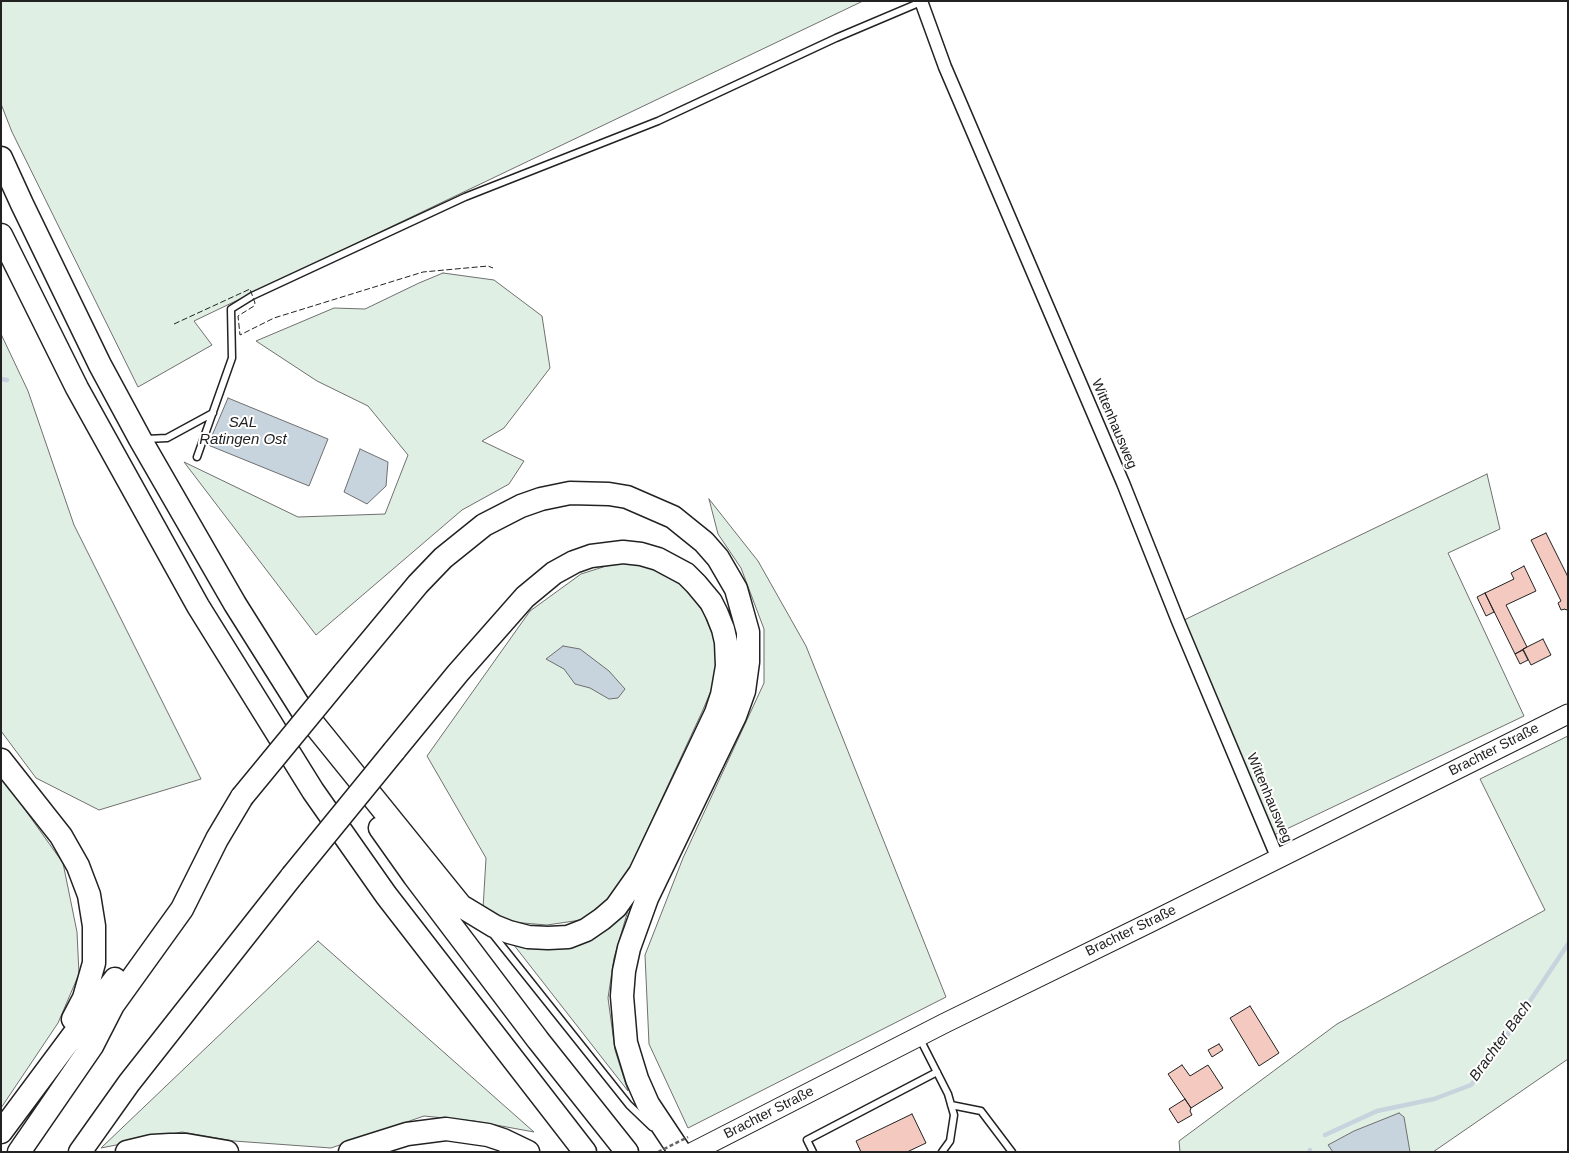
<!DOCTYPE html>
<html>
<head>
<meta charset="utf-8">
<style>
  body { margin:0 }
  #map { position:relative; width:1569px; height:1153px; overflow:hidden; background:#fff; font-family:Helvetica,sans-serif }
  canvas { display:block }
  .frame { position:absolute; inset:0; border:2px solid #222; pointer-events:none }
</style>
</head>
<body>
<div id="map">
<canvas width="1569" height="1153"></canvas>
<div class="frame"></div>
</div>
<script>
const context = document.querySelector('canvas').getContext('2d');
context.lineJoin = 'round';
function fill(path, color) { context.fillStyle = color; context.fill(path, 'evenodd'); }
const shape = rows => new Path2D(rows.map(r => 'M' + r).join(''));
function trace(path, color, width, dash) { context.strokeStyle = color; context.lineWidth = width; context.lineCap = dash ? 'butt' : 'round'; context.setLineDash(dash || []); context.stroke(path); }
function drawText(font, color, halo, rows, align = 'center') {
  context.font = font + ' Helvetica,sans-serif'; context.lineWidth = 4; context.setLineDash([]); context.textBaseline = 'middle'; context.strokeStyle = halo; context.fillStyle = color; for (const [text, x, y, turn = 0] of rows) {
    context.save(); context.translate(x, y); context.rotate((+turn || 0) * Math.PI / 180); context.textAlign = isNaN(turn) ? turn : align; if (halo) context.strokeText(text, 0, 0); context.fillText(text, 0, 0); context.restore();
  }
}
const green = shape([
  [1,1,863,1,194,321,212,345,138,387,12,132,1,104,1,1],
  [443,273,494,280,542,316,550,368,504,428,482,441,524,461,509,484,462,510,316,635,184,462,298,517,385,514,408,455,368,406,317,381,256,341,334,308,365,309,419,283,443,273],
  [1,334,28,391,74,525,201,779,99,810,36,778,1,731,1,334],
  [1487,474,1500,529,1448,553,1524,716,1274,835,1182,621,1487,474],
  [709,499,758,561,806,646,946,997,688,1128,649,1044,645,955,683,858,764,683,764,629,741,568,718,534,709,499],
  [622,561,662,570,685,586,703,612,715,638,716,679,702,712,631,865,608,900,581,920,547,925,511,922,483,909,486,858,427,756,530,611,581,574,622,561],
  [1568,736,1568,1059,1433,1152,1180,1152,1179,1141,1337,1024,1545,910,1480,779,1568,736],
  [1,776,63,863,77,932,79,974,58,1023,1,1108,1,776],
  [629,907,614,958,608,998,615,1050,628,1091,510,940,551,949,629,907],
  [318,941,534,1132,474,1121,424,1116,331,1148,234,1141,182,1132,101,1148,318,941]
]);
fill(green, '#e0efe3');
trace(green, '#6f6f6f', 1);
const water = shape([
  [228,398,328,439,309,486,208,445,228,398],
  [360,449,388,462,386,486,367,504,344,492,360,449],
  [563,646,580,649,609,671,625,689,618,698,609,699,590,688,575,684,564,669,546,659,563,646],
  [1399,1113,1404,1117,1410,1152,1333,1152,1328,1145,1354,1131,1399,1113]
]);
fill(water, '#c7d3dd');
trace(water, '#6f6f6f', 1);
trace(shape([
  [1,379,7,380],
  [1325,1135,1377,1111,1434,1099,1471,1085,1496,1052,1568,944],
  [1309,1152,1310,1150]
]), '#c7d3dd', 4.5);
const building = shape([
  [1546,533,1568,577,1568,609,1566,610,1565,609,1561,610,1558,603,1561,601,1531,540,1546,533],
  [1524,566,1536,591,1506,605,1527,647,1515,654,1485,593,1514,579,1511,573,1524,566],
  [1485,593,1494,612,1486,616,1477,597,1485,593],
  [1543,639,1551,655,1531,665,1523,649,1543,639],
  [1523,650,1528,660,1520,664,1515,654,1523,650],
  [1250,1006,1279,1053,1259,1066,1230,1018,1250,1006],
  [1219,1044,1223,1050,1212,1057,1208,1050,1219,1044],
  [1182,1065,1190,1076,1208,1065,1223,1088,1191,1108,1168,1074,1182,1065],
  [1185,1099,1191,1108,1190,1111,1192,1115,1178,1123,1169,1109,1185,1099],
  [912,1114,926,1143,907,1152,861,1152,856,1141,912,1114]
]);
fill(building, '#f3c9c0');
trace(building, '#222', 1);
const lane = shape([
  [146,439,167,438,213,413],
  [197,457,232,358,231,309,252,296,465,197,658,121,836,38,921,2],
  [491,932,629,1105,652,1127],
  [919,1037,948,1094,954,1115,950,1141,942,1152],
  [951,1105,981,1111,1012,1152],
  [813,1152,807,1140,937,1072]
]);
const street = shape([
  [921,1,945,67,1123,483,1178,621,1278,859]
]);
const primary = shape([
  [693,1152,945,1023,1149,923,1568,714]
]);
const highway = shape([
  [1,158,22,204,100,365,140,439,235,604,308,720],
  [1,235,77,388,198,606,313,791,386,895,585,1152],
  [344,673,418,584,443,558,484,525,521,506,541,499,570,493,609,494,627,497,673,517,704,542,718,558,736,589,748,632,748,662,744,691,735,716,647,898,629,948,624,971,622,996,626,1043,637,1079,648,1104,680,1152],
  [300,707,461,906,494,926,509,932,528,937,548,938,568,937,586,930,602,919,616,907,640,873,716,713,722,695,727,666,726,642,723,629,717,614,711,602,696,584,686,574,658,559,641,554,623,552,591,556,574,562,554,573,525,597,458,673,394,751],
  [1,760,61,836,78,866,89,895,94,926,94,963,84,998,73,1019],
  [380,828,414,876,538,1040,627,1152],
  [1,1132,115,979],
  [19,1152,92,1046,113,1005,182,909,217,839,242,797],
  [80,1152,129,1083,292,876],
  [127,1152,152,1146,170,1145,186,1145,227,1152],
  [350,1152,407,1134,446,1129,488,1135,503,1140,528,1152]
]);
trace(lane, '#222', 9);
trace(street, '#222', 15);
trace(primary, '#222', 21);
trace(highway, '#222', 25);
trace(lane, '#fff', 6);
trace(street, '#fff', 12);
trace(primary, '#fff', 19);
trace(highway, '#fff', 22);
const highwayBridge = shape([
  [242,797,344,673],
  [292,876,394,751]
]);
trace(highwayBridge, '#222', 25, []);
trace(shape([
  [658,1152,688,1137]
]), '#646464', 2.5, [4, 2.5]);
trace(highwayBridge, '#fff', 22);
trace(shape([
  [174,324,250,289,255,303,254,306,238,316,240,335,274,318,423,272,488,266,493,268]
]), '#222', 1, [6, 2.5]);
drawText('14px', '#222', '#fff', [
  ["Wittenhausweg",1114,424,67],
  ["Brachter Straße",1494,750,-27],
  ["Wittenhausweg",1269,798,67],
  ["Brachter Straße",1131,931,-26],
  ["Brachter Straße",769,1113,-27]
]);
drawText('italic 15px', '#222', '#fff', [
  ["SAL",243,423],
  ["Ratingen Ost",243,440],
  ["Brachter Bach",1501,1041,-54]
]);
</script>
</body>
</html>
